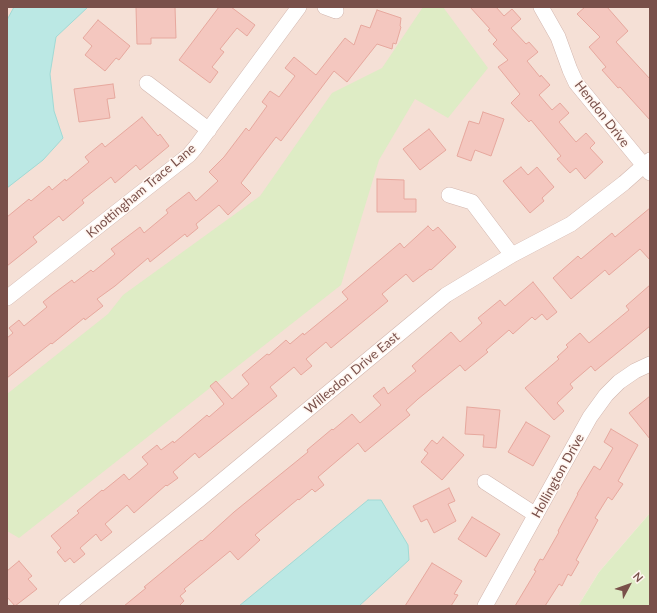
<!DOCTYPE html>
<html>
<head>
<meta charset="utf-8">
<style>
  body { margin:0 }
  #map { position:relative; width:657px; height:613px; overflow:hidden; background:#fdf0e8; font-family:Lato,sans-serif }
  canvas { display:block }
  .frame { position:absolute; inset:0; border:8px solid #79504a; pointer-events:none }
  .north { position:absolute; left:609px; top:565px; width:40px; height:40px; -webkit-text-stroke:3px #fff5ef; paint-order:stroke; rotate:49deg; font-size:11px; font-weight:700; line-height:16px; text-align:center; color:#79504a }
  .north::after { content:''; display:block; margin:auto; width:14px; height:18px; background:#79504a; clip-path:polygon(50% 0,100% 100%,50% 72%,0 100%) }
</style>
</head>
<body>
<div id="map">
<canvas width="657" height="613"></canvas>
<div class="frame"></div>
<div class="north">N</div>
</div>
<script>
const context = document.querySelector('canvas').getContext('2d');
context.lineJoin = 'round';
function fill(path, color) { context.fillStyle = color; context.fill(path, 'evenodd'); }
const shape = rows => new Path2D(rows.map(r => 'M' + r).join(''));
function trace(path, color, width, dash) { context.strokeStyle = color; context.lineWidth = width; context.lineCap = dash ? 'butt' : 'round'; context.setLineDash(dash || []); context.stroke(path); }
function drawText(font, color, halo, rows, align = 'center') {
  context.font = font + ' Lato,sans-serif'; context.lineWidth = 3; context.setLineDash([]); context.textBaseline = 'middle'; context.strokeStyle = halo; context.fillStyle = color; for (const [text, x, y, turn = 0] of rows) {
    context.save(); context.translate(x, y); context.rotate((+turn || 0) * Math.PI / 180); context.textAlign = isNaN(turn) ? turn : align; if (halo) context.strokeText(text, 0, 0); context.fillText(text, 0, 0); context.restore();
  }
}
fill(shape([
  [7,7,650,7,650,513,599,572,578,606,7,606]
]), '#f5e0d6');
fill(shape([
  [423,7,443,7,488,68,448,118,415,99,379,160,341,285,19,538,7,531,7,394,108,314,123,295,260,196,332,93,382,68],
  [650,513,650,606,578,606,599,572]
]), '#deecc5');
const water = shape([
  [14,7,88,7,56,37,50,74,54,111,63,138,43,160,7,188,7,20,14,7],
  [368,500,381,500,408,545,409,560,359,606,239,606,368,500]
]);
fill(water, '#bbe8e4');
trace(water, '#a1dad5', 1);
const building = shape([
  [136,7,175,7,176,38,151,38,151,44,137,44,136,7],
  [219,7,231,7,255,25,247,36,237,28,220,49,224,52,212,67,218,72,210,83,179,60,219,7],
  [470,7,496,7,504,16,512,9,521,19,511,28,526,44,529,42,538,52,527,61,540,77,541,75,550,85,539,95,552,110,560,103,569,113,559,122,576,142,586,133,595,143,590,148,603,162,585,179,576,168,570,173,557,159,561,156,531,120,529,122,511,103,520,94,498,67,508,60,493,44,497,40,488,30,490,29,470,7],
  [585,7,607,7,628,31,616,42,650,79,650,120,620,87,618,88,602,70,606,67,589,47,600,37,577,14,585,7],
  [377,10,401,18,400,26,401,27,396,44,393,43,392,49,377,44,347,82,334,71,281,141,276,137,241,183,251,193,228,215,219,205,196,224,198,228,187,237,185,234,150,262,148,258,115,286,97,299,103,306,85,320,84,318,52,344,51,343,7,378,7,338,13,333,9,328,19,320,24,326,47,307,43,302,53,294,72,280,74,283,91,270,93,272,115,254,111,249,140,227,144,233,168,213,166,210,189,192,196,201,218,181,209,172,224,157,246,128,249,131,267,106,262,102,270,91,279,97,295,76,285,68,294,57,316,75,345,38,354,45,361,25,370,28,377,10],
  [98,20,130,46,119,60,116,58,105,71,85,55,92,46,83,38,98,20],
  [113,84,115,98,107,99,110,118,79,122,74,89,113,84],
  [483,112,504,119,491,156,475,150,471,161,457,156,469,121,479,124,483,112],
  [142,117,158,136,160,134,169,146,140,170,136,165,115,183,111,177,82,200,84,203,63,221,59,216,33,237,37,242,7,266,7,217,29,199,31,201,49,186,52,190,65,179,66,181,89,162,85,157,102,143,105,147,142,117],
  [429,129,446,150,420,170,403,149,429,129],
  [521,167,528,175,537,167,554,187,542,198,544,201,530,213,503,181,521,167],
  [377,179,404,180,404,199,416,199,416,212,377,212,377,179],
  [650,208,650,260,640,249,609,275,605,270,571,299,553,278,578,256,581,259,612,233,615,237,650,208],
  [428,226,433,231,438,227,456,247,431,270,430,269,413,282,406,274,382,294,388,301,331,348,326,342,306,359,312,366,301,375,294,367,270,387,277,396,199,458,195,453,173,472,178,478,167,486,166,485,134,513,127,505,105,524,112,532,101,541,96,534,80,548,85,554,74,563,70,558,65,562,57,552,61,548,51,536,79,513,77,511,102,490,103,491,124,474,129,480,148,464,142,457,157,445,161,450,173,441,174,443,207,415,209,417,224,404,210,386,216,381,232,399,249,384,242,375,267,354,269,355,286,340,290,344,303,333,304,335,348,299,342,292,400,243,404,248,428,226],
  [533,282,557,312,547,320,542,314,535,320,532,317,513,334,509,330,486,350,488,352,465,371,460,365,418,399,406,410,410,415,365,452,358,443,318,477,324,485,315,492,312,489,299,500,298,499,255,535,260,540,238,560,230,551,184,589,186,591,180,596,184,601,179,606,124,606,146,588,144,587,201,540,202,541,234,512,308,452,307,450,332,429,333,430,352,414,360,423,381,405,373,396,384,387,388,394,416,371,412,366,451,332,460,342,482,323,478,318,500,300,505,306,533,282],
  [650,285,650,326,595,371,591,366,570,384,573,388,557,403,564,411,554,420,525,388,559,359,557,357,568,347,566,345,580,333,589,343,629,310,626,306,650,285],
  [650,396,650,439,629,413,650,396],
  [467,407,500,410,496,448,483,447,484,435,465,434,467,407],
  [526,422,550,436,533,466,508,452,526,422],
  [611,429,638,445,618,481,623,484,612,500,608,497,595,518,598,520,576,560,579,562,571,576,568,574,562,586,559,584,545,606,515,606,536,571,534,570,540,559,543,560,559,532,558,531,578,494,577,494,594,466,600,470,613,448,604,442,611,429],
  [443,437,464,455,442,480,421,462,428,453,424,450,432,440,437,444,443,437],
  [449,488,455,501,448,504,456,521,434,533,427,519,421,522,413,506,449,488],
  [472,517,500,534,486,557,458,539,472,517],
  [19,561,32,576,28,579,37,589,15,606,7,597,7,571,19,561],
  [432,563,462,581,454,594,458,595,451,606,405,606,432,563]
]);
fill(building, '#f4c7bf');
trace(building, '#e7a89e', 1);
const minor = shape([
  [325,7,336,11],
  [541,7,558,37,570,70,576,83,650,173],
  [147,83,209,130],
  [449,195,472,202,512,255],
  [7,298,189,155,195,148,299,7],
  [485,482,536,515],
  [66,606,200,499,446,295,512,255,571,224,624,183,650,160],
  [485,606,590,417,606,395,619,382,635,371,650,364]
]);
trace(minor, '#d3b7af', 16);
trace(minor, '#fff', 15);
drawText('13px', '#79504a', '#fff5ef', [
  ["Hendon Drive",602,114,52],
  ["Knottingham Trace Lane",141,191,-40],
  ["Willesdon Drive East",352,373,-40],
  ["Hollington Drive",558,476,-61]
]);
</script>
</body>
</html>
